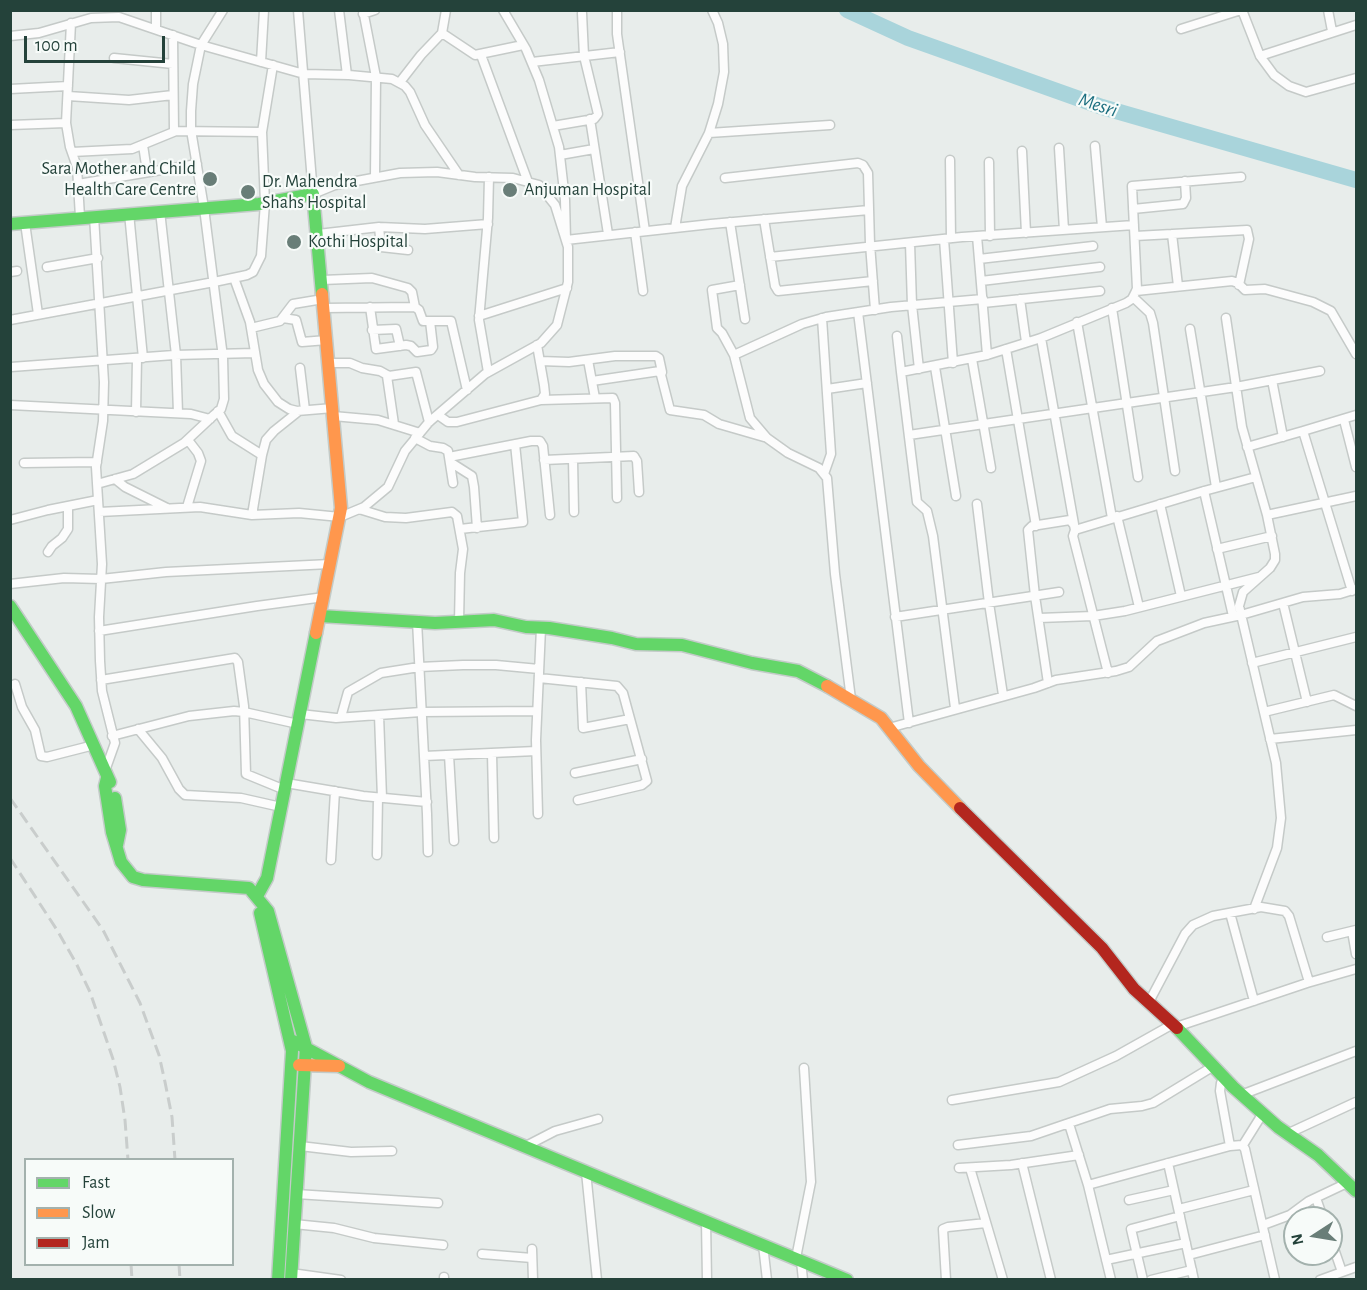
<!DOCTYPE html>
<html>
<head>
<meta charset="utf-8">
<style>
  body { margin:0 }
  #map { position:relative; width:1367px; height:1290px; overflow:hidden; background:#e8edeb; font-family:"Alegreya Sans",sans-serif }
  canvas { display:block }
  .frame { position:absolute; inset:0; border:12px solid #24423a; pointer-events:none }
  .legend { position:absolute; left:24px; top:1158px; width:210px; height:108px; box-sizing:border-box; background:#f7fbf9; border:2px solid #a3b1ad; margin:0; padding:8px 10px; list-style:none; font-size:18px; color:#24423a }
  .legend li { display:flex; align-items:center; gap:12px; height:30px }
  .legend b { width:30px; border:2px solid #a3b1ad }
  .north { position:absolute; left:1283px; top:1206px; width:60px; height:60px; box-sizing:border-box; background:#f7fbf9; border:2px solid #a3b1ad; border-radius:50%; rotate:258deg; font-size:16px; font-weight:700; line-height:24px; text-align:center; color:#24423a }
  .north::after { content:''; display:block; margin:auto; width:21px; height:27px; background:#697e78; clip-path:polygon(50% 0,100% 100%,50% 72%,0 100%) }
  .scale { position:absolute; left:24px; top:36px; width:141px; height:27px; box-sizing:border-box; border:3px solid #24423a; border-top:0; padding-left:8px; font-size:18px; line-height:21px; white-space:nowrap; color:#24423a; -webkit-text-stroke:4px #f7fbf9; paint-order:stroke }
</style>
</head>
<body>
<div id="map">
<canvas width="1367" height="1290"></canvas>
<div class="frame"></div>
<ul class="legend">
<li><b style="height:8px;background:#63d668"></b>Fast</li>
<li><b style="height:8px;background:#ff974d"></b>Slow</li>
<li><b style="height:8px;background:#b3261e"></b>Jam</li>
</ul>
<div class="north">N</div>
<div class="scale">100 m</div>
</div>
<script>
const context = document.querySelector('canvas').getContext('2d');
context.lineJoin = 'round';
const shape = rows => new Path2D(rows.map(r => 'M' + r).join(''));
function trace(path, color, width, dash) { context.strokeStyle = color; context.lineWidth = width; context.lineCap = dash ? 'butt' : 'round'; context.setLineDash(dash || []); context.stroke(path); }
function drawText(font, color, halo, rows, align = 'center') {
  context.font = font + ' "Alegreya Sans",sans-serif'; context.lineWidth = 4.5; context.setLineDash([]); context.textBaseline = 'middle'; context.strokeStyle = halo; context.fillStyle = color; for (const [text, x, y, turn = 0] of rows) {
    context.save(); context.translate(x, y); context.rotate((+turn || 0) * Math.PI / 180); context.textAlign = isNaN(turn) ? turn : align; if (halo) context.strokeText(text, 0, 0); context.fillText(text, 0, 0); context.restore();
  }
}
trace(shape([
  [847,10,908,38,1102,107,1356,180]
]), '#a9d4db', 16);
const street = shape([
  [156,10,156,29],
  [339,10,347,75],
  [363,10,376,77,375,177],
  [503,10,526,49,539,80,559,147,565,200,566,240,711,224,869,210],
  [617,10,617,34,645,231],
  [1242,10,1260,56,1274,75,1289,86,1306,92,1356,78],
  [1328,10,1332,31],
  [363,14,375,10],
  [71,23,66,123,70,147,77,167,80,217],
  [1181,29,1241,10],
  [442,33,475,55,523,45],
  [173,35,174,131],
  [10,36,39,33,91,18,119,17,201,45,304,74,349,75,392,79,405,86,410,92,425,125,459,175],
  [481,55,528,182],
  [1260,56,1356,25],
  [114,58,173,64],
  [261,62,264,10],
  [532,62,620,52],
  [400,82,421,55,442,33,446,10],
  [10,89,68,86],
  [68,96,129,100,173,95],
  [590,119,608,234],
  [10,125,66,123],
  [553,126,594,119,598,114,584,56,582,13],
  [709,133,830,125],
  [143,145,147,172],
  [1095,146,1102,227],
  [1059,148,1064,230],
  [1022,151,1026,233],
  [72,152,132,149,176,131,262,132],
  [560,155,594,149],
  [950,160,951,238],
  [989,162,990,236],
  [725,178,858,163,863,165,868,173,870,244,875,310],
  [78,184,197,164],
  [1133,209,1183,204,1186,198,1185,181],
  [160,211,176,355,178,413],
  [129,213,143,358],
  [94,216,104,382,103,421,96,467,102,564,99,617,100,661,102,691,115,743,105,771],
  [764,219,775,286,778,291,873,281],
  [730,222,745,319],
  [25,223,38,314],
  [379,227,381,247,408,250],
  [675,228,682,186,709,133,718,104,724,72,723,44,718,23,712,10],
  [635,232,643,291],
  [318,234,379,227,425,229,488,224],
  [1172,234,1178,286],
  [977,236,987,355],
  [1135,236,1247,230,1249,239,1239,285],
  [944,239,953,363],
  [910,243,912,305,919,369],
  [770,257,962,237,1134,225],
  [979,259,1093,246],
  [47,267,98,258],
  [10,272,17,271],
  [234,278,250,322,258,370,264,384,278,402,289,409,297,411,333,408],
  [322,280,372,278,408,288,412,292,415,307],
  [981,281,1100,267],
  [740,285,712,290,717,328,722,333,734,355,750,418,767,438,788,453,819,468,827,478,835,574,851,699],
  [1136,291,1232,281,1238,283,1245,290,1265,289,1313,302,1331,311,1356,354],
  [1133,297,1150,313,1153,323,1175,471],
  [1020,299,1026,342],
  [983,303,1100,291],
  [370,307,376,349,406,345,411,346,417,352,431,350,433,347,430,321],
  [324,308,415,307,419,310,423,321,451,321,467,390],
  [1112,308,1138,477],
  [858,312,909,723],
  [479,316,567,288],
  [283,318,296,320,302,342,327,340],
  [822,318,831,454,824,474],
  [1226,318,1242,427,1267,515,1275,554,1275,560,1270,568,1243,592,1239,606,1276,763,1281,818,1277,848,1254,909],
  [10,320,214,282,247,275,253,272,261,256,263,230,265,203,262,132,273,65],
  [1077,322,1112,518],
  [251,328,280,321,293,304,323,299],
  [1190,329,1216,487],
  [372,330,396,329,400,346],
  [897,336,901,372],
  [1041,338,1074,524],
  [1006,349,1036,526],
  [734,355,802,324,826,317,891,307,983,299],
  [972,359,991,468],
  [588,360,595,398],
  [540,361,569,362,615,356,656,356,659,358,662,372],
  [329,363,350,363,362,368,380,371,389,376,416,372,429,422],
  [11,367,174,355,255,353],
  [935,367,956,496],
  [300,368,305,410],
  [488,372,479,320,488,218,489,177],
  [387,376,394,424],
  [1272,380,1283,437],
  [592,381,660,371,670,410,704,415,719,424,764,437],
  [827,389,867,383],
  [541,400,613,398,615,403,617,498],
  [10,405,191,414,210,419],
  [218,411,232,436,262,455],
  [136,412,137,359],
  [438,415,448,422,457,422,541,400,545,394,544,385,537,345],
  [333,416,378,420,420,433],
  [1344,420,1356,467],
  [909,435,1236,387,1320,371],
  [415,438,430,446,443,448,448,451,453,483],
  [1247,447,1303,431],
  [449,457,531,441,540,441,543,446,550,515],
  [573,459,574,512],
  [544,460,634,456,637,461,639,492],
  [450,462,472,476,474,487,477,528],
  [24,463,97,462],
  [115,479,125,487,167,508],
  [97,484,133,474,184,443,214,415,221,409,224,399,223,357,204,208,191,130,191,111,193,84,201,45,223,10],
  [1204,491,1233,616],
  [977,504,989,603,1003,695],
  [1160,504,1181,596],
  [187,507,201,461,198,453,188,440],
  [359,509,385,517,406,518,452,512,457,516,463,549,460,573,459,622],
  [99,512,200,507,252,515,299,513,340,517,364,507,388,487,405,451,429,422,485,374,541,343,557,325,568,282,568,247,555,205,539,185,513,178,475,177,437,172,400,173,335,185,313,194,298,10],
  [252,515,262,455,266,440,274,431,299,411],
  [1267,515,1356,496],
  [1117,516,1139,607],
  [10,520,48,510,98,500],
  [460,529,523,522,515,444],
  [1217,549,1272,536],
  [48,552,52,546,62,538,68,529,68,506],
  [10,584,64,578,101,579,166,572,330,564],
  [1352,591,1303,431,1356,415],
  [1283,603,1307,702],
  [895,617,1059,592],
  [1039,618,1093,616,1125,611,1259,577],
  [417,621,427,814,428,852],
  [99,631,257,606,324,597],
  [1252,663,1356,637],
  [1108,673,1073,536,1075,530,1204,491,1256,477],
  [539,678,617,686,623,693,647,781,642,785,578,800],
  [101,680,235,658,238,662,244,706,246,774,285,790],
  [581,682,583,728,630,719],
  [1048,683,1035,596,1028,530,1032,526,1070,520,1074,525,1075,530],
  [15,684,22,707,35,730,41,756,47,757,94,745],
  [955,708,933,536,927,511,917,502,901,372,987,355,1041,338,1126,303,1132,299,1137,289,1132,186,1241,177],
  [1264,712,1334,695,1356,706],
  [300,714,336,718,421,712,537,711],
  [379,715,382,798],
  [341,717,348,692,381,673,419,667,463,665,496,665,539,669],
  [889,728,1034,688,1056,680,1116,671,1129,667,1157,641,1204,623,1241,615,1303,597,1340,594,1356,589],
  [138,729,162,758,179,789,185,795,241,798,281,807],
  [112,736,189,716,234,711,244,712,298,724],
  [1270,739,1356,730],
  [492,754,494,838],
  [449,755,454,841],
  [424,756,536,751],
  [575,773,642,759],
  [286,783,363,796,427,802],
  [538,814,536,740,541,628],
  [377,855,378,797],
  [331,860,335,791],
  [1230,913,1254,1001],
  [1352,931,1356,954],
  [1327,937,1356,930],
  [1149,1002,1185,934,1193,925,1213,916,1261,907,1285,911,1289,916,1309,982],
  [1176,1027,1307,983,1356,969],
  [1225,1078,1221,1083,1220,1091,1230,1146],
  [1241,1095,1356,1051],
  [952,1100,1059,1082,1116,1056,1173,1024],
  [1069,1124,1088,1185,1111,1280],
  [1289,1133,1356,1102],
  [958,1145,1031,1136,1110,1109,1142,1106,1153,1103,1212,1067],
  [1243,1145,1263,1113],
  [300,1146,351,1152,392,1151],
  [526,1146,555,1131,598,1119],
  [1022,1163,1051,1280],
  [1168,1163,1194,1280],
  [959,1168,1011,1165,1079,1155],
  [970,1168,1003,1280],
  [586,1172,597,1280],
  [1088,1185,1230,1146,1242,1145,1245,1149,1275,1280],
  [296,1194,438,1203],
  [1316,1198,1323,1218],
  [1129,1200,1174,1190],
  [1179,1209,1254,1190],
  [706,1221,707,1280],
  [294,1224,334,1228,374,1238,443,1245],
  [1263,1225,1290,1215,1309,1201,1347,1183],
  [1331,1240,1342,1272],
  [763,1245,767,1280],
  [532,1249,533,1280],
  [482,1254,532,1258],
  [1189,1255,1265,1235],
  [796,1258,811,1182,804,1068],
  [1106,1260,1186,1243],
  [801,1261,803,1280],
  [291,1273,341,1280],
  [444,1280,444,1277],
  [946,1280,943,1229,948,1227,986,1223],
  [1143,1280,1131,1229,1180,1216],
  [1151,1280,1192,1270],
  [1320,1280,1356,1267]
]);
const fast = shape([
  [10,224,259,204,313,194,322,294],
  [10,606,76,706,110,782],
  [320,616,435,623,494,620,526,627,549,628,612,638,636,644,682,645,752,663,798,671,827,686],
  [107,778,105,786,112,832,121,862,133,877,143,880,249,888,268,911,306,1047,291,1280],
  [115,798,120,830,117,845],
  [257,896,267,878,316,633],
  [260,913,292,1051,278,1280],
  [1177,1028,1233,1087,1278,1127,1318,1155,1356,1191],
  [291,1040,369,1082,847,1280]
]);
const slow = shape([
  [316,633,341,508,322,294],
  [827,686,881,718,919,766,960,808],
  [299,1065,339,1066]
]);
const jam = shape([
  [960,808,1102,948,1134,989,1177,1028]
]);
trace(street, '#c5cac8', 11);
trace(fast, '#c3cbc8', 15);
trace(slow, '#c3cbc8', 15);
trace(jam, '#c3cbc8', 15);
trace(street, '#fcfcfc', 8);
trace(fast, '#63d668', 12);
trace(slow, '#ff974d', 12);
trace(jam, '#b3261e', 12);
trace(shape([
  [10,798,103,930,140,1003,159,1055,165,1082,172,1117,175,1160],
  [10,858,57,930,76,963,90,992,113,1059,120,1087,125,1120,128,1160],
  [131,1264,132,1280],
  [179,1264,180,1280]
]), '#c9cdcc', 3, [12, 6]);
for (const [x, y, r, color] of [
  [210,179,8,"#697e78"],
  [510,190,8,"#697e78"],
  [248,192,8,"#697e78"],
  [294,242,8,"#697e78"]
]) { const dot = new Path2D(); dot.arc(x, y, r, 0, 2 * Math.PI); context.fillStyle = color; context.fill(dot); trace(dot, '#f7fbf9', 2); }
drawText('18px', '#24423a', '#f7fbf9', [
  ["Sara Mother and Child",196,169,"right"],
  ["Health Care Centre",196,190,"right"],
  ["Dr. Mahendra",262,182],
  ["Shahs Hospital",262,203],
  ["Anjuman Hospital",524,190],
  ["Kothi Hospital",308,242]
], 'left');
drawText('italic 20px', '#1c6f80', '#f7fbf9', [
  ["Mesri",1098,105,18]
]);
</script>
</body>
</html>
